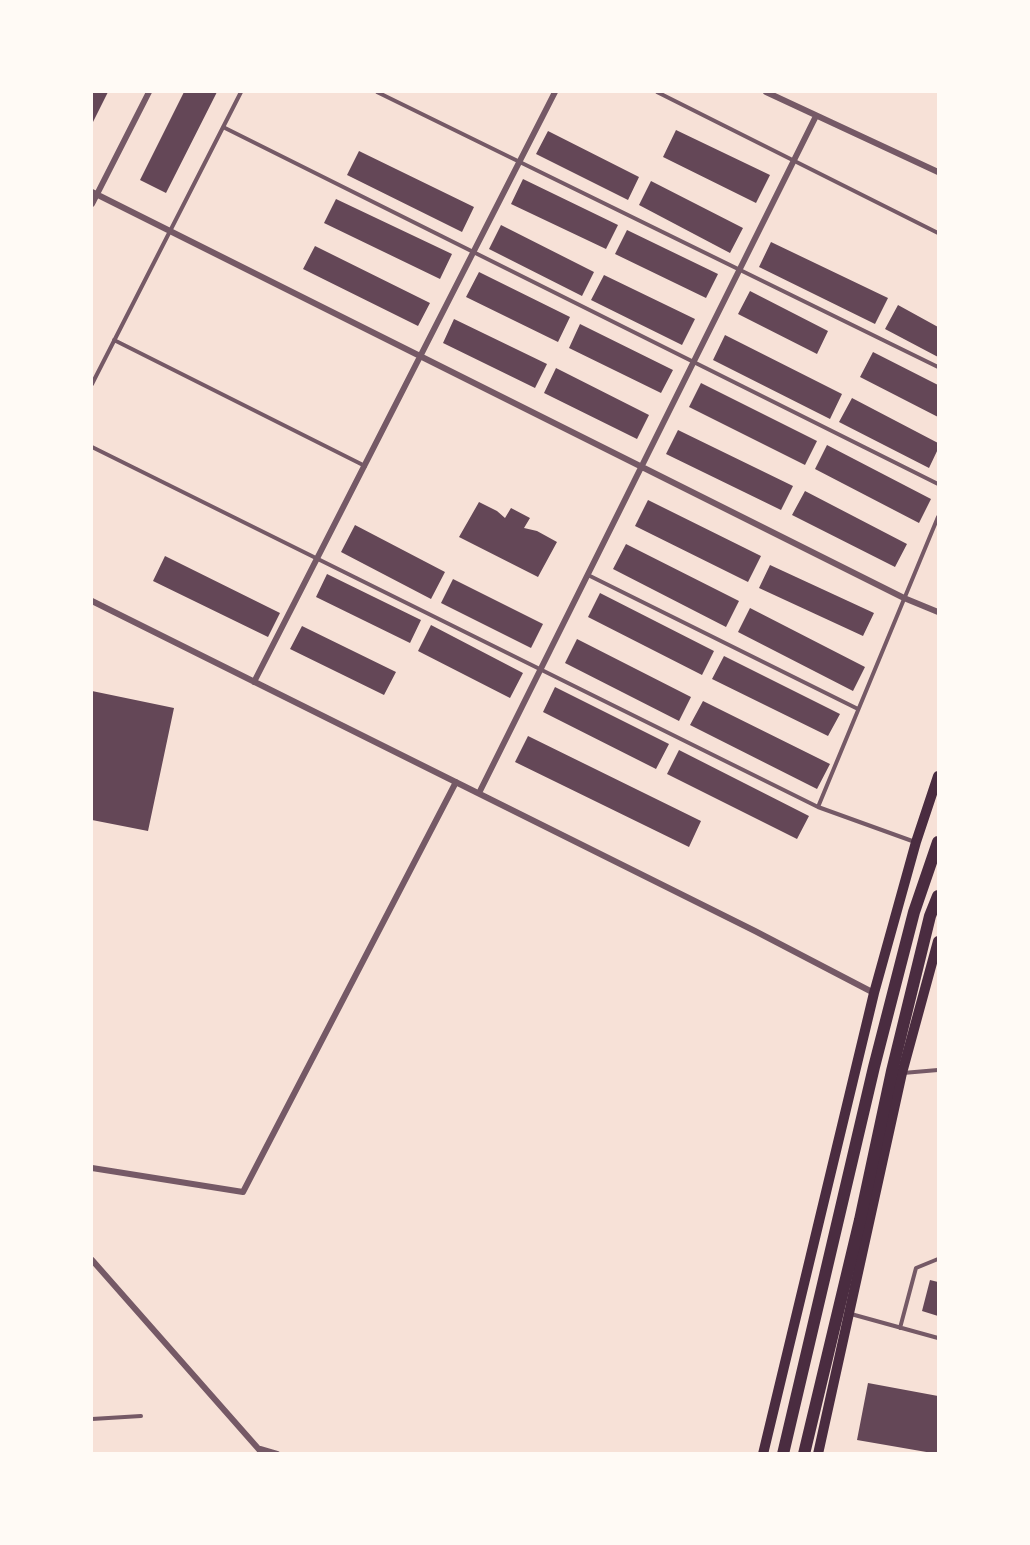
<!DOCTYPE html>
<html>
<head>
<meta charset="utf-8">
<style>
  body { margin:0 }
  #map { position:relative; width:1030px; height:1545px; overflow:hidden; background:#f7e1d7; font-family:"DM Sans",sans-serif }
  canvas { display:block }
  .frame { position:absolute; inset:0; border:93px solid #fffaf5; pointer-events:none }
</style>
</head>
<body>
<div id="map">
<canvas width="1030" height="1545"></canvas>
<div class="frame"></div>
</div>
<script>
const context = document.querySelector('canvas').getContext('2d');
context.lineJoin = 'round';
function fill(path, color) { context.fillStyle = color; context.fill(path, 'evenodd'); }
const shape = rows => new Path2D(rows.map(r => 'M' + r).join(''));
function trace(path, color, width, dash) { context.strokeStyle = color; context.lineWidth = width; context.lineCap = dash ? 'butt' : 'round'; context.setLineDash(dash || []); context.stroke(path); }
fill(shape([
  [92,92,108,92,92,124],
  [184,92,217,92,166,193,140,180],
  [676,130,770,175,756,203,663,157],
  [548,131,639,177,628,200,536,154],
  [359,151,474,207,462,232,347,175],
  [523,179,618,225,606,249,511,204],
  [651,181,743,228,730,253,639,205],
  [336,199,452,254,440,279,324,223],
  [501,225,594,272,582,296,489,249],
  [627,230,718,274,706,298,615,254],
  [771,242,888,298,875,324,759,267],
  [315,246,430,303,418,326,303,269],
  [479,272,570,317,558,342,466,297],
  [604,275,695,319,682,345,591,300],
  [750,291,828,331,817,354,738,314],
  [898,305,938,327,938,357,885,329],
  [454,319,547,364,535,388,443,343],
  [580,324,673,370,661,393,569,348],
  [725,335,842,394,830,419,713,360],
  [873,352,938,385,938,417,860,377],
  [556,368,649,415,637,439,544,393],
  [701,383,817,441,805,465,689,407],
  [852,398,938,443,938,449,929,468,839,422],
  [678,430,793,486,781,510,666,454],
  [827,445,931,499,919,523,815,469],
  [805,491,907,544,895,567,792,515],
  [648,500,761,556,748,582,635,526],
  [479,502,497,511,505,518,511,508,530,518,524,528,537,531,557,542,538,577,459,537],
  [355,525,445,572,431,599,341,552],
  [626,544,739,601,726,627,613,569],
  [165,556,280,613,268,637,153,581],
  [770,565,874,613,863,636,759,588],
  [327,574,421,620,410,643,316,597],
  [453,579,543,624,531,648,441,603],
  [600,593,714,651,702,675,588,617],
  [750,608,865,667,853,691,738,632],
  [431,625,523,673,510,698,418,651],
  [302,626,396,672,384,695,290,649],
  [577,639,691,697,679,721,565,663],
  [724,656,840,714,828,736,712,679],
  [555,687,669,744,656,769,543,712],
  [92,691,174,708,148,831,92,820],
  [703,701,830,764,817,789,690,725],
  [528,736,701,821,689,847,515,762],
  [679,750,809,816,797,839,667,774],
  [930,1280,938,1282,938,1316,922,1311],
  [868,1383,938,1396,938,1454,857,1440]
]), '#644757');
trace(shape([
  [377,92,938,367],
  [657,92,938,233],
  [223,127,938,484],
  [114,340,365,466],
  [92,384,241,92],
  [92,447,818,807,915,842],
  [588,575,858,709],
  [818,807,938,517],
  [903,1073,938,1070],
  [851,1314,938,1338],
  [900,1328,916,1268,938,1259],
  [92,1419,141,1416]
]), '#755966', 4);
trace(shape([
  [766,92,938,172],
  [92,192,904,598,938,612],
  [92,204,149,92],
  [92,601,755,931,874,993],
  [254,682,555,92],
  [479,793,816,116],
  [92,1168,243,1192,456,782],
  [92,1260,263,1454],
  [260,1449,277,1454]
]), '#755966', 6);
trace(shape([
  [763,1454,874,993,916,842,938,776],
  [818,1454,902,1073,938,941]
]), '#4a2c40', 10);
trace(shape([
  [783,1454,874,1067,914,912,938,842],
  [804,1454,860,1220,892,1071,930,916,938,896]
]), '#4a2c40', 12);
</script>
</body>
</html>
